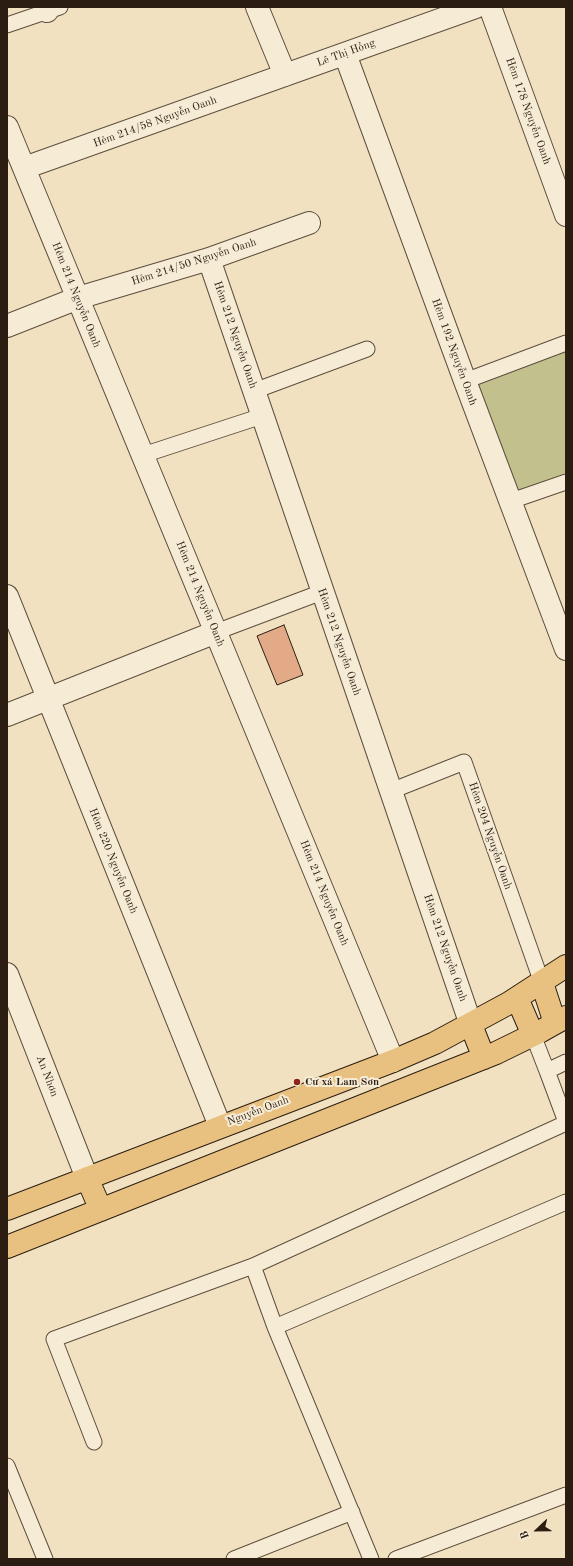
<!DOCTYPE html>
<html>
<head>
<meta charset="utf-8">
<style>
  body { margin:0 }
  #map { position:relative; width:573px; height:1566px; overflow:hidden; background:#f1e1c0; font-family:"Old Standard TT",serif }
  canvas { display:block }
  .frame { position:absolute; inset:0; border:8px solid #2b1d11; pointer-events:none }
  .north { position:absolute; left:517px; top:1510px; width:40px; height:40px; -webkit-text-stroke:3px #f6ecd6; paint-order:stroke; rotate:248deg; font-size:11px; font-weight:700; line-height:16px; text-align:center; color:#2b1d11 }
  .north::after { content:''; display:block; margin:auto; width:14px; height:18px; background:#2b1d11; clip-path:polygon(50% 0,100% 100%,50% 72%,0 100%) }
</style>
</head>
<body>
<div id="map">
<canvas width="573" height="1566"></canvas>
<div class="frame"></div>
<div class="north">B</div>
</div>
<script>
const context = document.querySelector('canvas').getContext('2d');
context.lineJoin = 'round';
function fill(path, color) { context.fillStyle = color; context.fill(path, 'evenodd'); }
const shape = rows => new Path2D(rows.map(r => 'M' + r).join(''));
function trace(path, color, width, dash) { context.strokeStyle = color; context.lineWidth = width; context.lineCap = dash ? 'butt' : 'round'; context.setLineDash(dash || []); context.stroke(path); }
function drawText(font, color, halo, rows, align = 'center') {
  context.font = font + ' "Old Standard TT",serif'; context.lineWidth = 4; context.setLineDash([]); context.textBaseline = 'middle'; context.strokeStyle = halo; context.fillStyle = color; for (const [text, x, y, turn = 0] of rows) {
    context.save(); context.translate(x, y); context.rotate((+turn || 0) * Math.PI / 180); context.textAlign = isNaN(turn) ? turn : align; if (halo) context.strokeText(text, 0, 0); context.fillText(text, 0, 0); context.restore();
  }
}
fill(shape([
  [566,349,566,473,516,492,474,383]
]), '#c2c18d');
const building = shape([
  [284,625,303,675,277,685,257,636,284,625]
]);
fill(building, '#e3aa88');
trace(building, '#2b1d11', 1);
const lane = shape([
  [7,25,60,7],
  [465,381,566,343],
  [254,391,367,349],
  [143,455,262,416],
  [511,501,566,482],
  [216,632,322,592],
  [391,791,464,762,542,983],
  [533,1035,547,1071,566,1062],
  [547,1071,566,1122],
  [253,1266,275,1327],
  [94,1442,54,1339,253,1266,566,1123],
  [7,1466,45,1559],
  [234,1559,352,1512],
  [371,1559,275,1327,566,1202],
  [396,1559,566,1495]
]);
const street = shape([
  [45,7,47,11],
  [257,7,285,75],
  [490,7,566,215],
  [345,54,465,381,566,649],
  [7,127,393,1061],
  [24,168,476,7],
  [209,259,471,1025],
  [7,326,78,298,209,259,309,223],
  [7,596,220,1126],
  [7,715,216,632],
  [7,974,87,1178]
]);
const primary = shape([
  [542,983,555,1023],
  [517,998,533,1035],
  [471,1025,484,1058],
  [87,1178,101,1210],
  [7,1209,393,1061,435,1043,509,1003,566,966],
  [7,1247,496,1053,541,1031,566,1017]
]);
trace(lane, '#5c4e3d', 17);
trace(street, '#5c4e3d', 24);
trace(primary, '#2b1d11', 24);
trace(lane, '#f6ecd6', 15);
trace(street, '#f6ecd6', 22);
trace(primary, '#e8c080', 22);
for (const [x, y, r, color] of [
  [297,1082,4,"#8f2418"]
]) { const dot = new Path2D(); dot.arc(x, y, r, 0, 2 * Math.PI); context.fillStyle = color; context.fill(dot); trace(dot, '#f6ecd6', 1.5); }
drawText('11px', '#2b1d11', '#f6ecd6', [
  ["Lê Thị Hồng",346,53,-20],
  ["Hẻm 178 Nguyễn Oanh",528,111,70],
  ["Hẻm 214/58 Nguyễn Oanh",155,122,-20],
  ["Hẻm 214/50 Nguyễn Oanh",194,262,-18],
  ["Hẻm 214 Nguyễn Oanh",76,295,68],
  ["Hẻm 212 Nguyễn Oanh",235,335,71],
  ["Hẻm 192 Nguyễn Oanh",454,352,70],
  ["Hẻm 214 Nguyễn Oanh",200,594,68],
  ["Hẻm 212 Nguyễn Oanh",339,642,71],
  ["Hẻm 204 Nguyễn Oanh",490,836,71],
  ["Hẻm 220 Nguyễn Oanh",113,861,68],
  ["Hẻm 214 Nguyễn Oanh",324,893,68],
  ["Hẻm 212 Nguyễn Oanh",445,948,71],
  ["An Nhơn",47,1076,69],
  ["Nguyễn Oanh",258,1111,-21]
]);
drawText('bold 11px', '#2b1d11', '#f6ecd6', [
  ["Cư xá Lam Sơn",305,1082]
], 'left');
</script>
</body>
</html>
